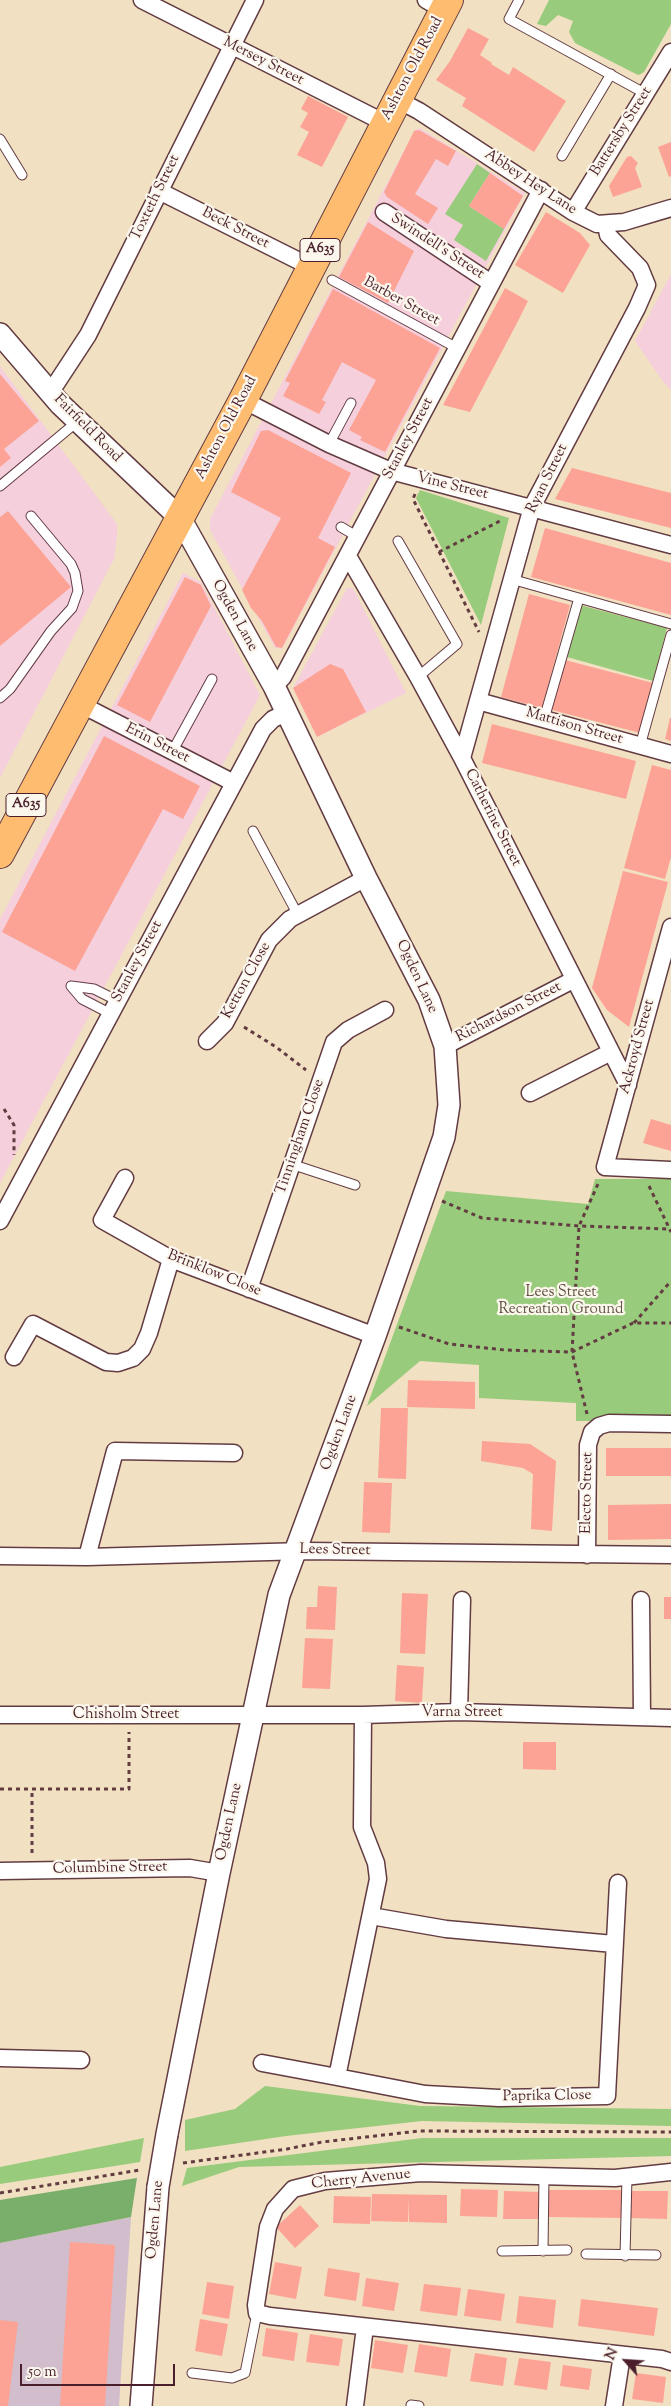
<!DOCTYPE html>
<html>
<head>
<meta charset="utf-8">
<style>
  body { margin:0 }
  #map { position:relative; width:671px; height:2406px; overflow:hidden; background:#f1e0c1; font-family:"Sorts Mill Goudy",serif }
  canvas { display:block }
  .north { position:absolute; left:601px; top:2336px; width:50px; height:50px; -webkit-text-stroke:4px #fbf7ec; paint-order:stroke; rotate:296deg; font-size:14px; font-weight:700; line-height:20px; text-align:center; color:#4a1f2b }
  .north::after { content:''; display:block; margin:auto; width:18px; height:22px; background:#4a1f2b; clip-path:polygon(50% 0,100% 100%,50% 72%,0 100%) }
  .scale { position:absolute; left:20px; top:2364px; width:155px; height:22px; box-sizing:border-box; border:2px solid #4a1f2b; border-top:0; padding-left:6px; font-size:15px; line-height:18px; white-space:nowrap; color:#4a1f2b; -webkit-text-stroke:4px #fbf7ec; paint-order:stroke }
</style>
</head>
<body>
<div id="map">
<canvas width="671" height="2406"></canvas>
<div class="north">N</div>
<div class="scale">50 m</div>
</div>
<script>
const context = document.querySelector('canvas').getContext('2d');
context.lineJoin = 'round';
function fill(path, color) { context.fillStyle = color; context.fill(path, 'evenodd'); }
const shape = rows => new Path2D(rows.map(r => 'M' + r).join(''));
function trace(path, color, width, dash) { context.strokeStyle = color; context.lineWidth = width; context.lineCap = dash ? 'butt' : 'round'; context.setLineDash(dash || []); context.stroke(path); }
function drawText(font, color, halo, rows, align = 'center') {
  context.font = font + ' "Sorts Mill Goudy",serif'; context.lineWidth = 4.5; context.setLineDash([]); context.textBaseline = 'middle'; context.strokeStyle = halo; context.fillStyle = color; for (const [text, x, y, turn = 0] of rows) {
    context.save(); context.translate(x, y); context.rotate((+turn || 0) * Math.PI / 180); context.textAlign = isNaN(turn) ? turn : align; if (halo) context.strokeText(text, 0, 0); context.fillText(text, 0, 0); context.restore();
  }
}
fill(shape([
  [420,128,525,193,282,649,275,648,210,530,210,519,415,130],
  [671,274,671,390,661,379,635,341],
  [0,366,117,524,117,536,114,559,0,778],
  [183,573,201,582,260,695,0,1183,0,919],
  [347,588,353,588,406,693,317,737,293,688]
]), '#f5cfdc');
fill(shape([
  [131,2217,119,2406,0,2406,0,2243]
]), '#d1bdcc');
fill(shape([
  [549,0,671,0,671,24,644,72,639,75,636,74,575,43,569,32,573,21,558,15,546,26,537,24],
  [477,164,490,173,469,206,504,229,486,261,454,240,463,225,445,214],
  [420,490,509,518,481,625,416,498],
  [580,605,667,628,653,681,567,657],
  [595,1179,671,1179,671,1421,576,1421,576,1403,479,1398,479,1365,420,1361,367,1406,446,1191,588,1204],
  [265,2086,420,2106,671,2109,671,2126,422,2121,286,2136,185,2151,185,2120,235,2109],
  [144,2138,140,2162,0,2184,0,2167],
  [422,2138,671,2138,671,2156,239,2167,182,2186,187,2168]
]), '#98cb7b');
fill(shape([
  [137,2178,131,2217,0,2243,0,2200]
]), '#7aaf6b');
fill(shape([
  [468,28,489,39,480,55,492,63,491,64,509,75,513,67,566,101,534,152,462,106,466,98,436,80,450,61],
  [308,96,348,117,322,167,297,155,309,132,300,127,308,113,301,109],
  [419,130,456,151,448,166,436,159,415,194,438,208,428,224,387,197,384,192,414,131],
  [671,142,671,176,669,177,658,147],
  [631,156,638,163,635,168,642,187,613,197,609,186,627,157],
  [490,173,523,196,504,229,469,206],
  [546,212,580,233,590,245,563,293,515,265],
  [368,222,414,251,388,303,339,277],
  [505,288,528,301,517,323,470,412,443,405],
  [333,289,440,348,385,452,360,440,362,437,349,430,376,380,342,362,322,400,326,402,319,414,283,396,290,383,285,381],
  [0,374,39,421,4,449,11,458,0,467],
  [268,430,351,473,318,538,335,547,282,648,276,647,262,621,251,608,242,590,281,518,231,492,261,431],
  [572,468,671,493,671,528,555,499],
  [8,511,71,587,0,646,0,517],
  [545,528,671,563,671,615,531,577],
  [185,577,201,585,211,606,150,722,117,705],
  [529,594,570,605,542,708,501,697],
  [565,660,653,683,640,733,552,710],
  [330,664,343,669,366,712,317,737,293,688],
  [670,718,671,718,671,741,665,739],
  [492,724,636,761,626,799,482,763],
  [104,736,200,786,183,819,163,809,75,971,2,932],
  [652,765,671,770,671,857,665,879,624,868],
  [623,871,668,882,629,1027,607,1010,592,988],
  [651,1119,671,1125,671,1151,643,1143],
  [408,1380,475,1382,475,1409,407,1407],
  [381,1408,408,1408,406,1479,378,1478],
  [482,1441,530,1444,556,1461,552,1531,531,1529,533,1474,523,1468,481,1461],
  [606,1448,671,1448,671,1476,606,1476],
  [364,1482,392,1483,390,1533,362,1532],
  [671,1504,671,1539,608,1540,608,1505],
  [318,1586,337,1587,335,1630,306,1629,307,1607,317,1607],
  [402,1593,428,1594,425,1654,400,1653],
  [664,1597,671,1597,671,1619,664,1619],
  [305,1638,333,1639,330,1689,302,1688],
  [397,1665,424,1667,422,1703,395,1701],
  [523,1742,556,1742,556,1770,523,1769],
  [461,2189,498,2190,497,2217,460,2216],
  [549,2190,624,2190,623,2218,549,2217],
  [504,2191,541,2192,540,2219,503,2219],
  [630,2191,668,2191,667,2219,630,2218],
  [372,2194,447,2195,447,2223,409,2222,409,2197,408,2222,371,2221],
  [334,2196,371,2197,370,2224,333,2223],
  [300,2205,319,2226,295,2248,276,2227],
  [70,2242,115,2245,105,2406,60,2406],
  [275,2262,302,2267,296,2299,269,2294],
  [328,2268,360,2273,356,2301,324,2296],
  [366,2278,399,2283,394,2311,362,2306],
  [207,2282,234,2286,229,2319,202,2314],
  [424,2284,461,2288,457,2316,420,2311],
  [468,2289,505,2294,501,2321,464,2316],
  [519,2296,556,2300,553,2328,516,2323],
  [581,2299,658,2308,654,2336,578,2326],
  [200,2319,228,2324,222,2356,195,2351],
  [0,2320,18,2322,8,2406,0,2406],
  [266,2328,298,2333,294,2361,262,2356],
  [310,2334,343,2339,339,2366,306,2362],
  [375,2340,408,2345,403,2373,371,2368],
  [419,2344,451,2349,447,2377,414,2372],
  [475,2353,507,2358,503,2386,470,2381],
  [519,2358,551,2362,547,2390,514,2385],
  [563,2365,592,2369,589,2390,560,2386],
  [636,2373,666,2377,663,2403,632,2399]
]), '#fda395');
const service = shape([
  [519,0,509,19,646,94],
  [0,139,22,175],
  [562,156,611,74],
  [332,280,457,348],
  [329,444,351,403],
  [0,486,78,421],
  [341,527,358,537],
  [398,541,457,644,418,677],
  [511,579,671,624],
  [0,698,10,689,51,631,72,608,78,591,75,573,71,564,31,516],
  [544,719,579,598],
  [640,746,671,635],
  [172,752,212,679],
  [253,831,298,915],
  [71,986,94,989,118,1001],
  [71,986,82,999,111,1014],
  [291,1164,355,1185],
  [502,2251,567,2250],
  [543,2251,544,2175],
  [586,2254,656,2255],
  [625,2256,627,2176],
  [192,2373,232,2378,245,2373,257,2313],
  [411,2405,419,2406]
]);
const minor = shape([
  [142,0,385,123],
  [426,0,444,10],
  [398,100,419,111,573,212,597,224,624,222,671,208],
  [159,191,311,267],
  [384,212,491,283],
  [573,212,671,52],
  [50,393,88,335,255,0],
  [243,400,329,444,391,471,671,545],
  [348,556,418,677,462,758,628,1085],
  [274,686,283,677,541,190],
  [478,701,671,754],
  [80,704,234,783],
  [462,758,532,507,637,308,647,285,640,268,608,235,606,225],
  [671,927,605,1167,671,1170],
  [207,1041,225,1023,269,940,290,919,366,878],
  [445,1046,573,980],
  [530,1093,611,1052],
  [125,1178,102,1220,171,1259,375,1336],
  [0,1221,263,729,273,719,286,713],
  [249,1289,334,1042,348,1030,385,1010],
  [14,1357,33,1324,106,1362,118,1363,133,1358,142,1349,149,1333,171,1259],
  [587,1555,588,1445,592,1432,599,1426,609,1423,671,1424],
  [0,1556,87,1557,305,1551,671,1555],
  [87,1557,115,1451,234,1453],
  [641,1600,642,1717],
  [459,1712,462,1600],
  [0,1715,363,1715,459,1712,671,1718],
  [0,1871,190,1868,219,1873],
  [371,1916,446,1929,614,1944],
  [0,2058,81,2060],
  [262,2063,337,2077,378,1879,376,1863,362,1827,363,1715],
  [337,2077,425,2094,499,2098,607,2096,618,1883],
  [671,2172,615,2178,421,2173,325,2181,293,2189,275,2209,268,2227,256,2305,257,2313,270,2316,662,2359,671,2362],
  [355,2406,365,2327],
  [614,2406,622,2355]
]);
const tertiary = shape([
  [0,334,60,404,180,518,274,686,366,878,429,1000,445,1046,449,1105,444,1137,375,1336,279,1595,219,1873,167,2134],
  [141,2406,158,2187]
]);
const trunk = shape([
  [0,854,243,400,449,0]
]);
trace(service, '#633c42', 11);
trace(minor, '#633c42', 19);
trace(tertiary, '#633c42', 24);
trace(trunk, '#633c42', 30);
trace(shape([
  [415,494,413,499,479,632],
  [439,552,502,520],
  [244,1027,276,1047,306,1070],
  [4,1109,14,1125,14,1155],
  [649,1186,671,1232],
  [442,1201,482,1218,579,1226,669,1229],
  [634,1323,671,1281],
  [399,1327,449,1344,505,1350,572,1352,633,1323,671,1323],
  [587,1414,572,1352,579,1226,598,1184],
  [0,1789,129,1789,129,1732],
  [32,1853,32,1789],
  [183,2163,287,2149,322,2142,419,2131,671,2132],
  [0,2193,140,2170]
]), '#633c42', 3, [4, 4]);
trace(service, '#fff', 9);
trace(minor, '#fff', 16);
trace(tertiary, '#fff', 21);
trace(trunk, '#febc70', 28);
const tertiaryBridge = shape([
  [158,2187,167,2134]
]);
trace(tertiaryBridge, '#633c42', 24, []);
trace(tertiaryBridge, '#fff', 21);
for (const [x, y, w] of [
  [320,250,40],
  [26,805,40]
]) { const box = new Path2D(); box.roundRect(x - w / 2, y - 11.5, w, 23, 4); context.fillStyle = '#fbf7ec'; context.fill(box); trace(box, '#4a1f2b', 1); }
drawText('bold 14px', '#4a1f2b', null, [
  ["A635",320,250],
  ["A635",26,805]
]);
drawText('15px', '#4a1f2b', '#fbf7ec', [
  ["Mersey Street",263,62,27],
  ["Ashton Old Road",413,69,-62],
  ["Battersby Street",622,132,-58],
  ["Abbey Hey Lane",530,183,33],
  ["Toxteth Street",156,198,-64],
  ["Beck Street",235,229,27],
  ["Swindell's Street",437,247,33],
  ["Barber Street",401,302,29],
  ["Ashton Old Road",227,428,-62],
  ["Fairfield Road",87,429,45],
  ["Stanley Street",409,439,-62],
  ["Ryan Street",548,479,-64],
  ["Vine Street",452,487,14],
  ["Ogden Lane",234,616,61],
  ["Mattison Street",574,727,16],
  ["Erin Street",157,744,27],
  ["Catherine Street",492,818,63],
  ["Stanley Street",138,962,-62],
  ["Ogden Lane",416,977,65],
  ["Ketton Close",247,981,-61],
  ["Richardson Street",509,1013,-27],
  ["Ackroyd Street",638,1047,-75],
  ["Tinningham Close",301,1137,-71],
  ["Brinklow Close",214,1274,22],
  ["Ogden Lane",340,1433,-70],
  ["Electo Street",588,1493,-89],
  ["Lees Street",335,1551,1],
  ["Varna Street",462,1713],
  ["Chisholm Street",126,1715],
  ["Ogden Lane",230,1822,-78],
  ["Columbine Street",110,1869,-1],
  ["Paprika Close",547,2097,-1],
  ["Cherry Avenue",361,2180,-6],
  ["Ogden Lane",156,2220,-85]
]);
drawText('15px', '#615343', '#fbf7ec', [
  ["Lees Street",561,1293],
  ["Recreation Ground",561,1310]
]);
</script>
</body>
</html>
